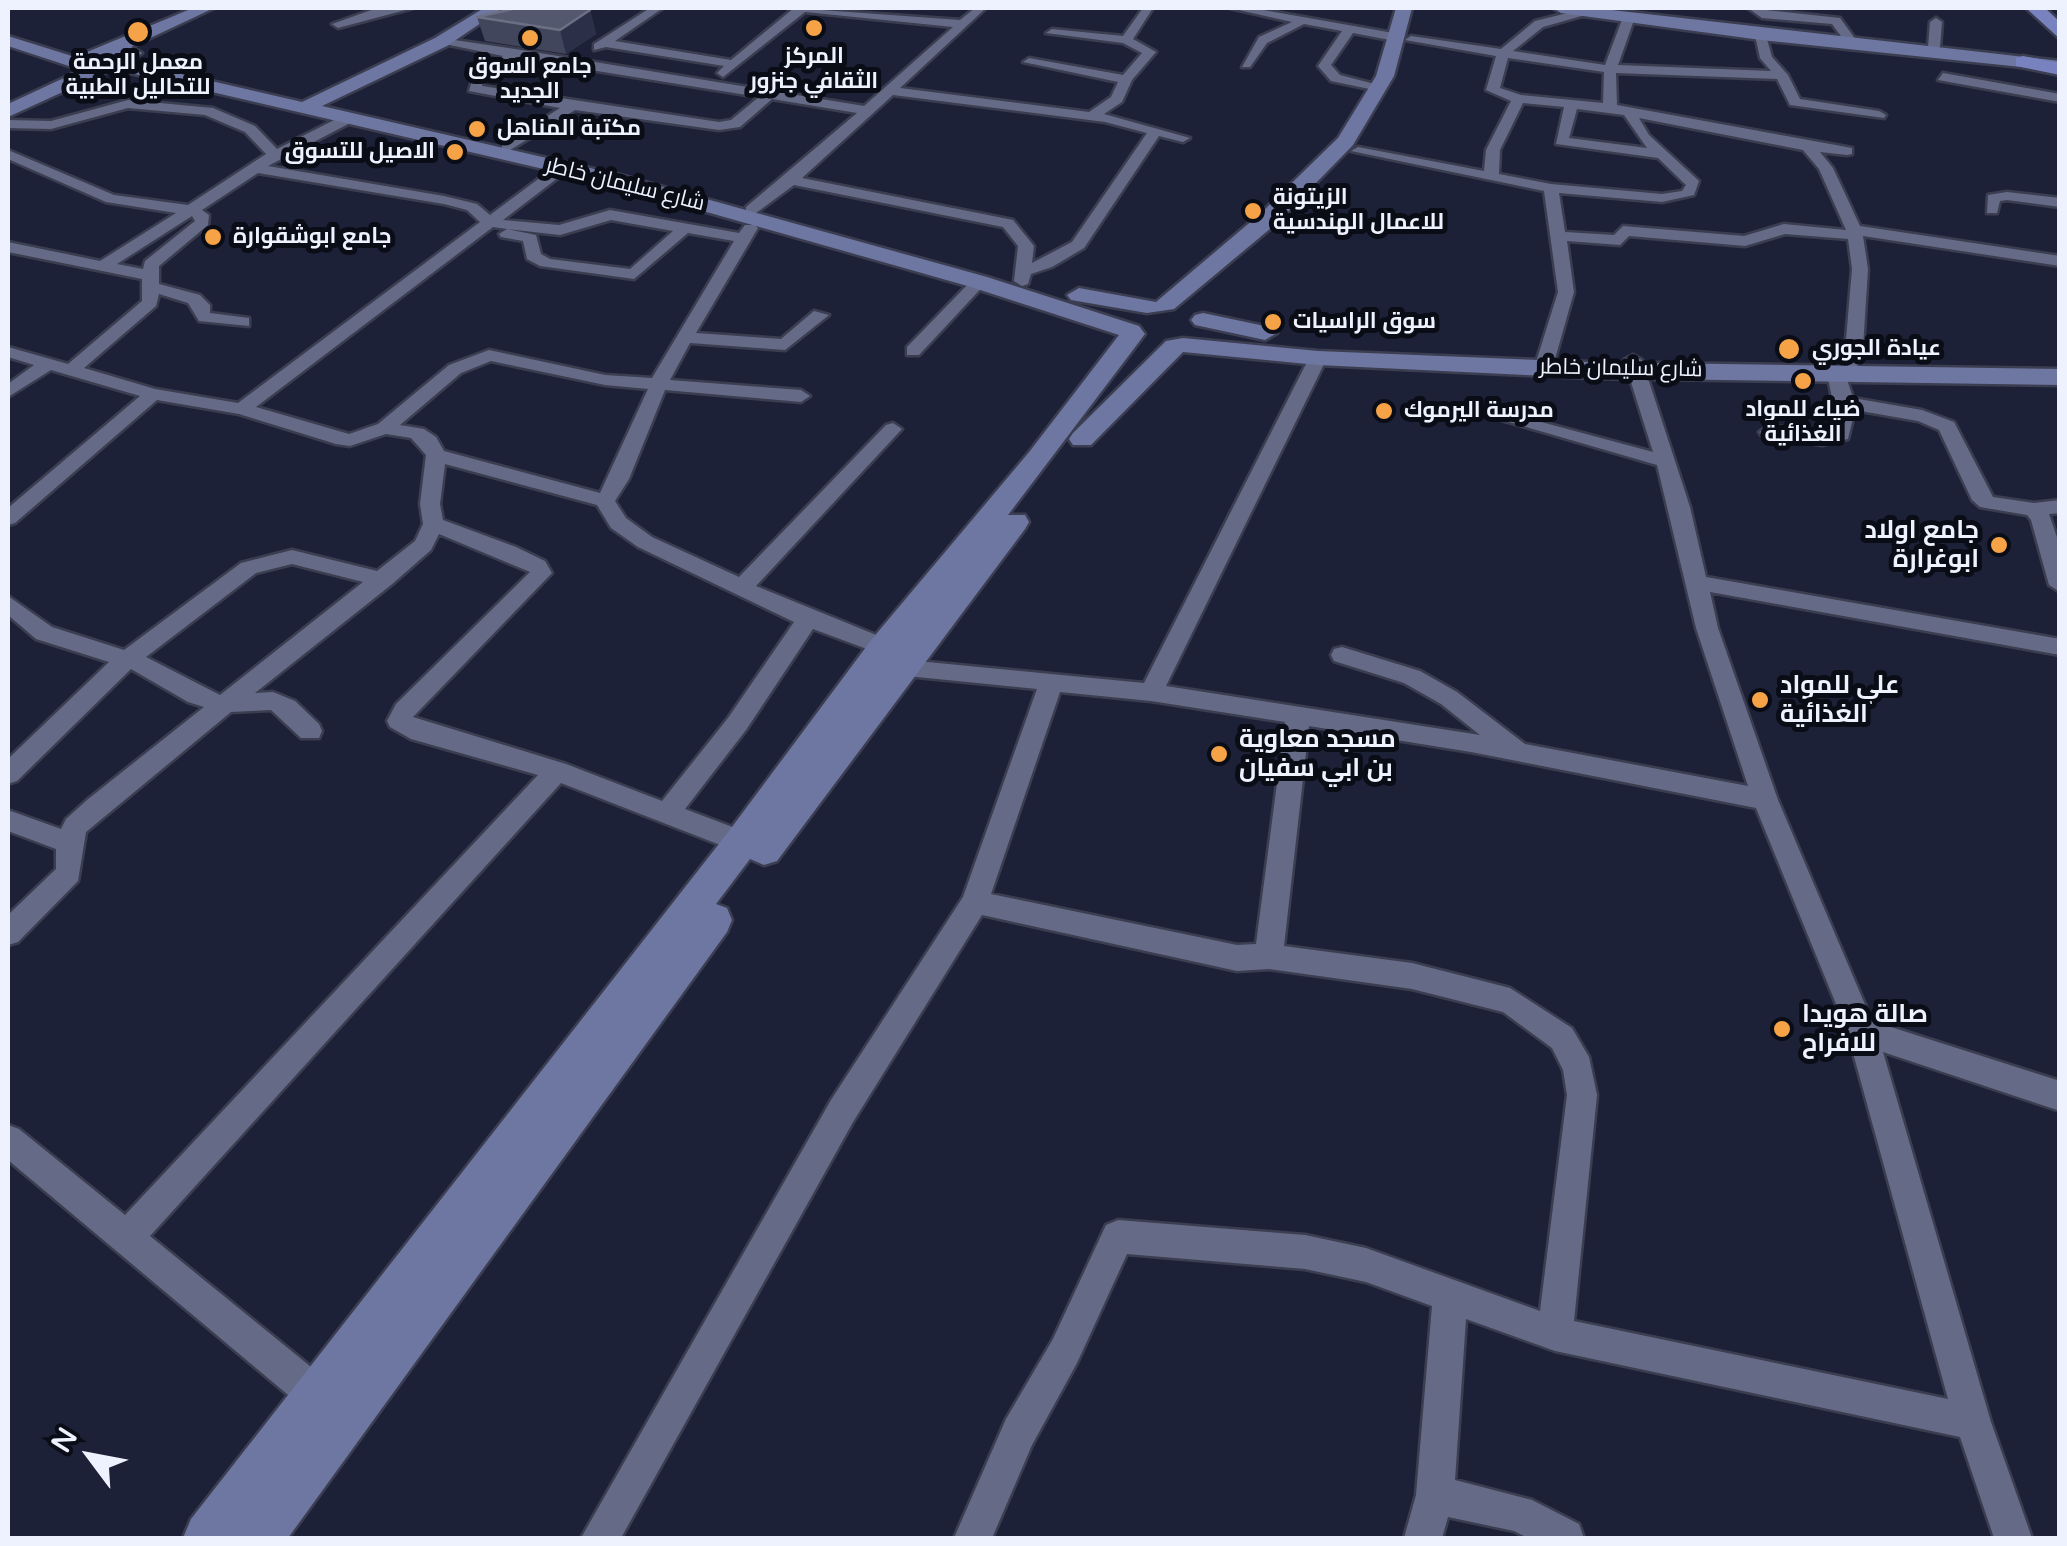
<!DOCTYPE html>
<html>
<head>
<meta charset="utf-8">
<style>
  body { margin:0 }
  #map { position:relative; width:2067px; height:1546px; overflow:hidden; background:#1d2138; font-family:"Varela Round",sans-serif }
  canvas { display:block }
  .frame { position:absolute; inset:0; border:10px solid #eef1fe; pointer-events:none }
  .north { position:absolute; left:40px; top:1406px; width:100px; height:100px; -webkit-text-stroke:8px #0a0c16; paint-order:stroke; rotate:302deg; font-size:28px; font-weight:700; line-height:40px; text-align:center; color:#eef1fe }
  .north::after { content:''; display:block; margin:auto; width:35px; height:45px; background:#eef1fe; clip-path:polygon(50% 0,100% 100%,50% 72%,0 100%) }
</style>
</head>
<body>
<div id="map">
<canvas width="2067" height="1546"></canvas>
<div class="frame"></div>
<div class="north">N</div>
</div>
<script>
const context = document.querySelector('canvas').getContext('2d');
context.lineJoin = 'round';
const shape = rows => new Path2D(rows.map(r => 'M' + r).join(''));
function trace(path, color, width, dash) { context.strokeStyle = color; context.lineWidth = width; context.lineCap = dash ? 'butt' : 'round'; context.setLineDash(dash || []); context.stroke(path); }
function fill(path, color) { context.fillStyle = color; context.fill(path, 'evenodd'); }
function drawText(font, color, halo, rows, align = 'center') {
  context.font = font + ' "Varela Round",Cairo,sans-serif'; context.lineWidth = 10; context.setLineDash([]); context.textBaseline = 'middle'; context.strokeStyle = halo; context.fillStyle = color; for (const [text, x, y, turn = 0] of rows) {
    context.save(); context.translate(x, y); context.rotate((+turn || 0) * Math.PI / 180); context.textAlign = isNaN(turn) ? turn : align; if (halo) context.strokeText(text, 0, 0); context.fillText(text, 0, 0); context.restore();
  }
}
const street = shape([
  [377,8,413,8,338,28,332,24,377,8],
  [650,8,663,8,615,41,731,60,794,8,960,20,975,8,986,8,900,88,1089,112,1111,97,1118,82,1023,62,1029,58,1123,75,1142,53,1123,43,1046,33,1052,29,1123,36,1143,8,1153,8,1133,39,1156,52,1132,80,1122,102,1104,114,1190,138,1183,142,1159,136,1084,248,1052,267,1031,274,1028,284,1022,286,1014,281,1018,246,1003,227,794,185,756,213,746,213,746,207,857,113,772,99,740,127,719,130,575,110,507,152,502,151,502,145,560,108,469,91,474,74,503,56,435,42,441,38,515,49,864,106,953,27,805,12,723,77,717,73,724,66,606,47,594,50,594,44,650,8],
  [516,58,759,97,731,120,719,122,482,86,484,79,516,58],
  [893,95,1105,122,1147,133,1072,242,1032,263,1034,246,1013,220,802,178,893,95],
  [1230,8,1252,8,1399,34,1395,41,1353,33,1331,65,1340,75,1386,87,1379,91,1331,81,1318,66,1342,31,1304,24,1267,43,1250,67,1242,67,1259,37,1292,22,1230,8],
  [1588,8,1592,13,1543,27,1513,51,1605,65,1623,17,1629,13,1635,17,1618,65,1771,71,1760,58,1755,35,1765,32,1772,57,1788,75,1800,99,1879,111,1886,115,1884,118,1790,105,1777,79,1616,73,1617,105,1852,148,1852,154,1847,155,1820,152,1833,168,1860,226,2060,256,2060,266,1863,236,1868,269,1862,363,1853,368,1844,363,1852,269,1848,239,1785,234,1745,246,1629,236,1620,245,1567,241,1574,292,1555,359,1540,363,1537,359,1558,292,1544,191,1351,151,1358,147,1484,171,1486,150,1511,101,1486,90,1496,56,1405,40,1411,36,1501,49,1535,21,1588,8],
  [1508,58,1604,72,1603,103,1521,95,1500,88,1508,58],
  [1523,103,1564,107,1556,144,1658,158,1686,185,1682,191,1662,194,1551,184,1499,174,1500,150,1523,103],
  [1577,109,1624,115,1647,148,1569,138,1577,109],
  [1639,118,1803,150,1819,169,1846,230,1784,224,1744,236,1623,226,1614,235,1565,232,1559,193,1662,202,1694,195,1699,181,1649,135,1639,118],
  [1748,8,1840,18,1856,40,1846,43,1832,24,1762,18,1748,8],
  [1936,18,1942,22,1940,47,1934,51,1928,47,1930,22,1936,18],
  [1943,73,2060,94,2060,102,1938,80,1943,73],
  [128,100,213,108,255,126,277,149,342,116,352,116,352,122,268,166,444,196,477,204,490,215,557,165,567,165,567,171,503,220,559,225,610,210,739,233,745,225,755,225,758,228,696,333,781,339,814,311,829,315,785,350,690,343,670,380,801,390,810,396,801,402,665,390,629,479,615,501,626,518,652,537,739,577,886,425,893,423,902,429,756,586,891,641,894,647,883,655,813,629,746,730,685,809,751,834,755,842,751,850,742,853,733,850,561,783,150,1236,332,1384,337,1397,332,1410,319,1415,306,1410,8,1160,8,1125,19,1129,125,1215,538,775,411,739,390,727,387,721,396,704,530,572,439,534,431,550,391,585,255,693,273,692,295,701,319,724,322,731,319,738,301,738,271,710,231,712,86,832,78,881,18,942,8,945,8,915,56,869,56,849,8,831,8,810,61,829,66,819,87,800,204,707,188,702,131,669,17,781,8,784,8,759,109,662,36,639,8,615,8,596,52,627,124,650,241,563,292,550,377,571,415,541,423,524,420,504,426,455,411,438,386,434,350,446,336,444,239,414,157,400,15,523,8,525,8,508,140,396,51,370,8,397,8,384,34,365,8,357,8,347,68,364,142,301,142,279,8,252,8,242,100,261,176,213,106,202,8,159,8,150,114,195,188,205,266,154,245,132,205,115,128,108,51,129,8,128,8,120,51,121,128,100],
  [258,173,444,204,467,210,480,222,238,403,155,389,84,368,156,306,159,294,188,303,199,321,249,326,249,318,210,313,210,305,200,295,159,284,159,266,208,225,209,215,202,210,258,173],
  [192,216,195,221,145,261,143,269,117,264,192,216],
  [611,220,673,231,630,269,550,259,541,254,536,235,507,229,560,235,611,220],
  [493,227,507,229,499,234,501,237,523,241,527,259,540,266,634,279,688,233,734,241,652,378,605,375,489,350,449,365,378,424,349,434,256,407,493,227],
  [491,361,605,385,648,389,600,493,444,451,436,437,424,429,400,425,461,373,491,361],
  [445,464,597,505,611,528,638,547,794,622,728,718,662,801,566,764,413,717,552,573,545,561,516,547,443,520,440,504,445,464],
  [292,564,363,582,220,695,146,657,256,573,292,564],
  [2007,192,2060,198,2060,207,2007,200,2000,201,1997,213,1987,213,1988,195,2007,192],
  [973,279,987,282,919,355,907,355,907,347,973,279],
  [1318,353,1327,358,1166,686,1480,735,1441,704,1404,683,1334,661,1331,655,1334,649,1342,647,1420,671,1457,692,1525,744,1748,786,1696,628,1657,465,1495,418,1504,412,1653,452,1624,360,1633,355,1642,360,1690,507,1706,577,2060,639,2060,655,1710,592,1718,628,1778,800,1872,1021,2060,1081,2060,1111,1883,1052,1991,1422,2032,1538,1994,1538,1960,1437,1555,1351,1466,1319,1455,1480,1532,1500,1579,1524,1584,1538,1528,1538,1514,1531,1448,1517,1442,1538,1404,1538,1416,1495,1432,1306,1366,1282,1305,1269,1127,1254,1077,1363,1032,1445,992,1538,954,1538,1006,1419,1053,1339,1106,1225,1118,1220,1305,1235,1366,1248,1540,1311,1567,1095,1563,1070,1552,1048,1503,1012,1412,989,1269,969,1237,971,982,915,853,1122,621,1538,581,1538,831,1100,963,897,1037,689,907,676,899,674,895,668,899,662,907,660,1144,683,1309,358,1318,353],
  [1060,692,1151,701,1285,722,1256,944,1237,945,991,894,1060,692],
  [1309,726,1471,752,1756,808,1847,1031,1948,1399,1574,1321,1597,1095,1589,1057,1572,1028,1510,988,1412,963,1284,946,1309,726],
  [1836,368,1845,373,1853,398,1922,410,1954,422,1993,497,2034,503,2060,500,2060,513,2049,514,2060,546,2060,592,2049,585,2031,520,2027,515,1980,507,1972,500,1939,430,1918,421,1855,410,1848,439,1822,445,1762,436,1759,432,1769,426,1832,431,1837,404,1832,398,1827,373,1836,368]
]);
const secondary = shape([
  [193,8,214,8,131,47,142,53,129,62,302,102,435,38,484,8,503,8,447,46,322,106,620,175,987,277,1139,326,1145,334,1008,515,1025,515,1029,522,1025,529,777,861,764,865,750,859,716,904,727,908,732,920,727,932,288,1538,183,1538,191,1519,729,831,872,639,1030,451,1119,335,971,287,608,184,113,69,8,117,8,104,81,70,8,46,8,36,75,57,193,8],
  [109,55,115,56,97,60,109,55],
  [1396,8,1412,8,1394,76,1353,145,1277,223,1174,309,1147,313,1071,300,1067,295,1079,288,1156,302,1261,213,1338,138,1376,76,1396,8],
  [1553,8,1594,8,2060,61,2060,71,1761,40,1561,13,1553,8],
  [1203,313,1274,328,1277,333,1265,340,1195,325,1191,320,1195,315,1203,313],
  [1183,338,1318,351,1588,362,2060,369,2060,385,1588,378,1318,365,1183,352,1091,445,1073,445,1069,439,1073,433,1166,341,1183,338]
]);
const primary = shape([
  [2026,8,2045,8,2060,22,2060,39,2026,8],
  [2023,56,2060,63,2060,75,2016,66,2016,58,2023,56]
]);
trace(street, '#3b3d50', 5);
trace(secondary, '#3b3d50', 5);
trace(primary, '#3b3d50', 5);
fill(street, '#656b86');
fill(secondary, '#6e77a2');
fill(primary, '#7882bf');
fill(shape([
  [590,10,596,34,566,54,485,41,477,17]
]), '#41465d');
fill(shape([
  [590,10,596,34,566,54,560,30]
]), '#2b2f47');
const building = shape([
  [517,8,586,8,590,10,560,30,477,17,517,8]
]);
fill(building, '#54586e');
trace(building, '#6c7085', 2.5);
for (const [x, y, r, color] of [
  [814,28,10,"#f5a346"],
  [138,32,12,"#f5a346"],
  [530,38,10,"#f5a346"],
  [477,129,10,"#f5a346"],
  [455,152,10,"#f5a346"],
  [1253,211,10,"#f5a346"],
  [213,237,10,"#f5a346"],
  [1273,322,10,"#f5a346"],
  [1789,349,12,"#f5a346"],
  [1803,381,10,"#f5a346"],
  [1384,411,10,"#f5a346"],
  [1999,545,10,"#f5a346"],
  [1760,700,10,"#f5a346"],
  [1219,754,10,"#f5a346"],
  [1782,1029,10,"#f5a346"]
]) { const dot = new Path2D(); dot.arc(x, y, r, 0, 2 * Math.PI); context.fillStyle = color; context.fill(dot); trace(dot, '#0a0c16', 4); }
drawText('bold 22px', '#eef1fe', '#0a0c16', [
  ["المركز",814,57,"center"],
  ["الثقافي جنزور",814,82,"center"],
  ["معمل الرحمة",138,63,"center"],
  ["للتحاليل الطبية",138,88,"center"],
  ["جامع السوق",530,67,"center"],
  ["الجديد",530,92,"center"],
  ["مكتبة المناهل",497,129],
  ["الاصيل للتسوق",435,152,"right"],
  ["الزيتونة",1273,198],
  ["للاعمال الهندسية",1273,223],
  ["جامع ابوشقوارة",233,237],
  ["سوق الراسيات",1293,322],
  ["عيادة الجوري",1812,349],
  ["ضياء للمواد",1803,410,"center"],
  ["الغذائية",1803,435,"center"],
  ["مدرسة اليرموك",1404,411]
], 'left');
drawText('22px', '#eef1fe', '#0a0c16', [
  ["شارع سليمان خاطر",625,185,14],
  ["شارع سليمان خاطر",1621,369,1]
]);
drawText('bold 25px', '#eef1fe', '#0a0c16', [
  ["جامع اولاد",1979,531,"right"],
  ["ابوغرارة",1979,560,"right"],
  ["علي للمواد",1780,686],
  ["الغذائية",1780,715],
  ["مسجد معاوية",1239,740],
  ["بن ابي سفيان",1239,769],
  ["صالة هويدا",1802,1015],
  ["للافراح",1802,1044]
], 'left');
</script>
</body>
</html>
